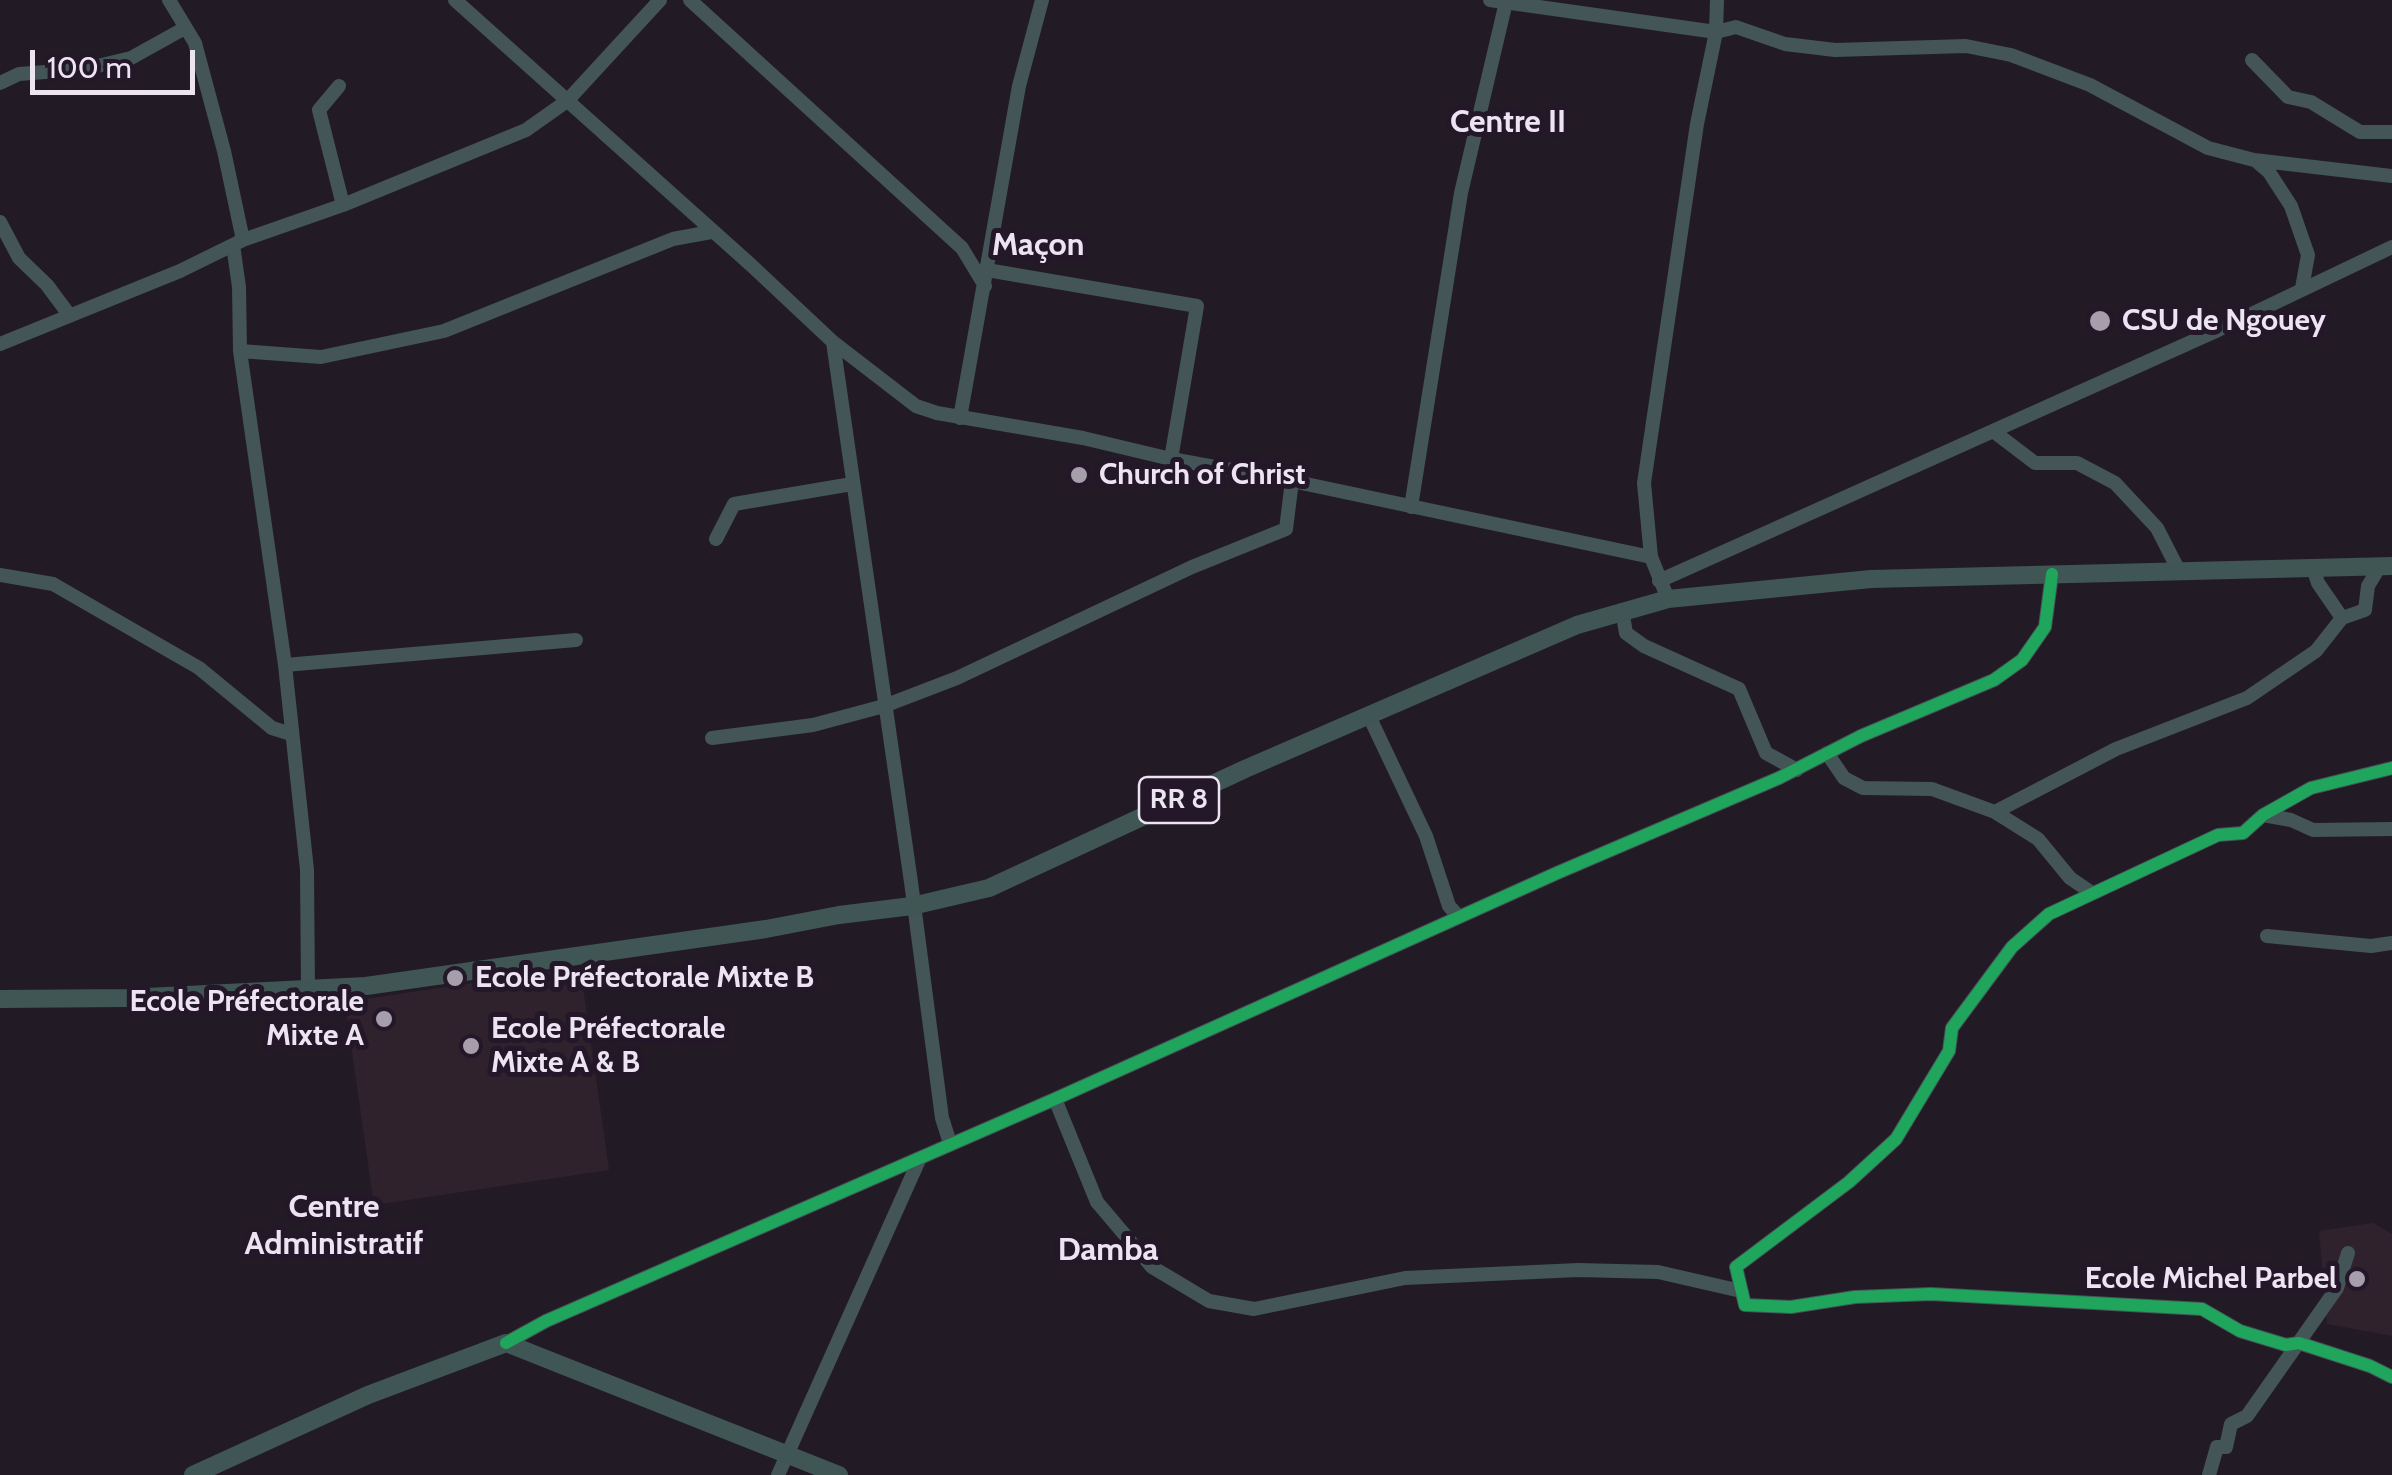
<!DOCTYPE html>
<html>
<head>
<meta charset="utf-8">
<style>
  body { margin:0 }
  #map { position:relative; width:2392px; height:1475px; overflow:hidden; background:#221b25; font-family:Cabin,sans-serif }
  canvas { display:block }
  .scale { position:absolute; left:30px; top:50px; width:165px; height:45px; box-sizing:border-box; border:5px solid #ede4f1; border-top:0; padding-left:12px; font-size:30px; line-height:35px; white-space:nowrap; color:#ede4f1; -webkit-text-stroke:8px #231729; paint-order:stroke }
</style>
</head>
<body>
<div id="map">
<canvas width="2392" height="1475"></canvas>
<div class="scale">100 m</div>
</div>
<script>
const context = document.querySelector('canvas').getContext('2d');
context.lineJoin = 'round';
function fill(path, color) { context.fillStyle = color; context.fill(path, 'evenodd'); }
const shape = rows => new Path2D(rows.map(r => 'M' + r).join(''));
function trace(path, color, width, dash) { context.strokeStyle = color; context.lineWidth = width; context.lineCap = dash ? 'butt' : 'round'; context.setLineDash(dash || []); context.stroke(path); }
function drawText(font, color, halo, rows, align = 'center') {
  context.font = font + ' Cabin,sans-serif'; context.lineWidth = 10; context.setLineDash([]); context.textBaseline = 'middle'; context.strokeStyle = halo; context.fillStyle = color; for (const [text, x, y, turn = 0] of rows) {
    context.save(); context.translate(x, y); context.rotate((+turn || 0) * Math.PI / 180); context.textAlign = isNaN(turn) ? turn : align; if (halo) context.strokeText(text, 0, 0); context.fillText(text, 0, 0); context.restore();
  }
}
fill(shape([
  [580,967,609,1170,374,1205,345,1002],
  [2373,1223,2392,1234,2392,1336,2327,1324,2319,1231]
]), '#30222c');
trace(shape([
  [169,0,195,43,224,151,243,240],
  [455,0,751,265,833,342,916,406,937,413,1083,438,1171,459,1292,481,1651,557,1668,599],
  [690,0,962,248,985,286],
  [1490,0,1716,32,1736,27,1785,44,1835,50,1966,46,2011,55,2090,85,2208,148,2254,160,2392,176],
  [2252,60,2288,97,2311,102,2360,132,2392,132],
  [0,83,19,74,85,69,131,58,185,28],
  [339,86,319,110,343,205],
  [2255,160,2269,172,2291,206,2308,255,2302,288],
  [0,222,19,258,47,285,70,316],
  [233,245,239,287,240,351,285,665,307,870,308,991],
  [987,270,1197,306,1171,459],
  [833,342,911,882,942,1118,950,1143],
  [0,344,180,271,243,240,343,205,526,130,567,101,660,0],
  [240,351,321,357,444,331,673,239,711,232],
  [960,418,1019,86,1042,0],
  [1993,431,2035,463,2077,463,2115,483,2157,528,2179,571],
  [1411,507,1461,193,1506,2],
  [716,539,734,504,852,484],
  [1651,557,1644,483,1697,124,1716,32,1717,0],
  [0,575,53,584,199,668,272,728,291,734],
  [1659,581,2218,330,2392,247],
  [1622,610,1626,633,1644,646,1739,689,1766,753,1797,770],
  [2342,618,2365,610,2368,586,2380,566],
  [285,665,576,640],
  [1369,716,1426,836,1449,906,1459,917],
  [712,738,813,725,884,706,957,678,1192,567,1286,529,1292,481],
  [1827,753,1844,778,1863,788,1932,789,1995,812,2038,839,2070,878,2092,893],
  [2392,768,2311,788,2263,815,2243,833,2218,835,2049,914,2012,947,1952,1028,1949,1051,1896,1139,1849,1182,1736,1267,1745,1305,1791,1307,1855,1297,1931,1294,2202,1309,2240,1331,2286,1345,2299,1343,2370,1366,2392,1377],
  [1995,812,2116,749,2247,698,2316,651,2342,618,2318,583,2313,568],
  [2263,815,2291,820,2313,830,2392,829],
  [2267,936,2371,946,2392,943],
  [1055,1099,1097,1202,1152,1267,1209,1301,1254,1309,1405,1278,1578,1270,1658,1272,1741,1291],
  [506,1343,546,1321,1055,1099,1557,873,1779,778,1861,736,1994,680,2022,660,2045,627,2052,574],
  [778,1475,920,1158],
  [2209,1475,2217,1447,2226,1447,2231,1424,2247,1416,2337,1288,2348,1253]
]), '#435556', 14);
trace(shape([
  [0,999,127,998,366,986,766,929,839,915,912,906,989,888,1245,769,1577,625,1668,599,1871,579,2392,566],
  [193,1475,368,1395,506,1343,839,1475]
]), '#405655', 18);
trace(shape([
  [2392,768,2311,788,2263,815,2243,833,2218,835,2049,914,2012,947,1952,1028,1949,1051,1896,1139,1849,1182,1736,1267,1745,1305,1791,1307,1855,1297,1931,1294,2202,1309,2240,1331,2286,1345,2299,1343,2370,1366,2392,1377],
  [506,1343,546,1321,1055,1099,1557,873,1779,778,1861,736,1994,680,2022,660,2045,627,2052,574]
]), '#20a55d', 12);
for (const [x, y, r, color] of [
  [2100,321,12,"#a69eaa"],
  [1079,475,10,"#a69eaa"],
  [455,978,10,"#a69eaa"],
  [384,1019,10,"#a69eaa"],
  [471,1046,10,"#a69eaa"],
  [2357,1279,10,"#a69eaa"]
]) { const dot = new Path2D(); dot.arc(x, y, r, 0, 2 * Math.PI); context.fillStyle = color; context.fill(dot); trace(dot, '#231729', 4); }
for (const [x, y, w] of [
  [1179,800,80]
]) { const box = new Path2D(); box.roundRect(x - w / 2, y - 23, w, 46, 8); context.fillStyle = '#231729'; context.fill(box); trace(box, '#ede4f1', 2.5); }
drawText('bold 28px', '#ede4f1', null, [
  ["RR 8",1179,800]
]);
drawText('bold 30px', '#ede4f1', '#231729', [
  ["CSU de Ngouey",2122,321],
  ["Church of Christ",1099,475],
  ["Ecole Préfectorale Mixte B",475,978],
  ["Ecole Préfectorale",364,1002,"right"],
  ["Mixte A",364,1036,"right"],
  ["Ecole Préfectorale",491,1029],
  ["Mixte A & B",491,1063],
  ["Ecole Michel Parbel",2337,1279,"right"]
], 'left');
drawText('bold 32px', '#ede4f1', '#231729', [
  ["Centre II",1508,123],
  ["Maçon",1038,246],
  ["Centre",334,1208],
  ["Administratif",334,1245],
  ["Damba",1108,1251]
]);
</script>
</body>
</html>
